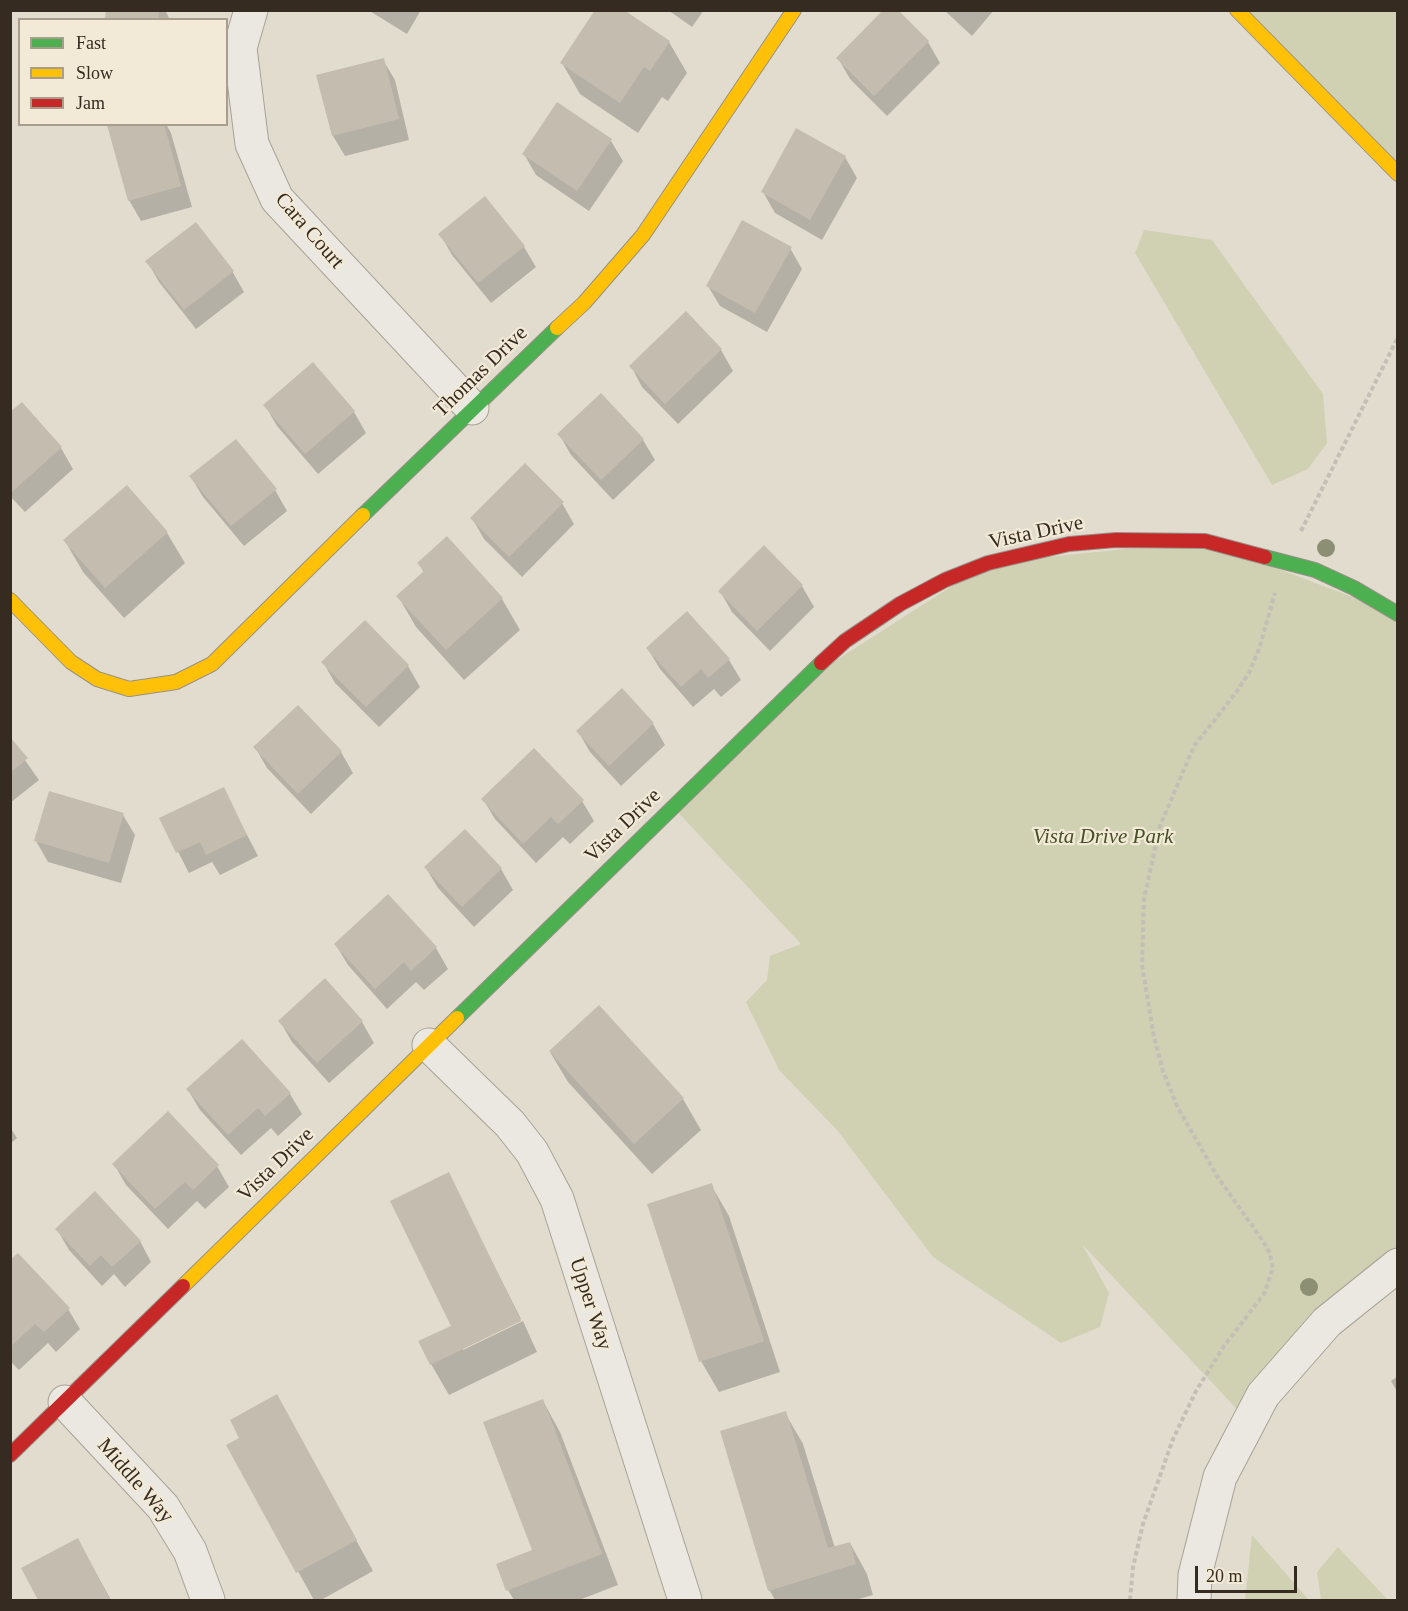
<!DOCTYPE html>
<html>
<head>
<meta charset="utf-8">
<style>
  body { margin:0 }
  #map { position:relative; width:1408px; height:1611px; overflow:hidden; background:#e2dccf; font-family:Georgia,serif }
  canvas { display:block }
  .frame { position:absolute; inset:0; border:12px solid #362b21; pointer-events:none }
  .legend { position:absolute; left:18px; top:18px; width:210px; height:108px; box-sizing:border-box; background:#f2ead6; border:2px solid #a79e8e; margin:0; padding:8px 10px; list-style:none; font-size:18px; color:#362b21 }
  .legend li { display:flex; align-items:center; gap:12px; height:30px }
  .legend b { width:30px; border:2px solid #a79e8e }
  .scale { position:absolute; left:1195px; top:1566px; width:102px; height:27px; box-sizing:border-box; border:3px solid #362b21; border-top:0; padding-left:8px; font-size:18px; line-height:21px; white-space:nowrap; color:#362b21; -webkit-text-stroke:4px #f2ead6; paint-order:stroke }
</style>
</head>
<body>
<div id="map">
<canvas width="1408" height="1611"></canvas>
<div class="frame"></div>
<ul class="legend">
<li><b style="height:8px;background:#4caf50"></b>Fast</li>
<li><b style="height:8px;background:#ffc107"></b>Slow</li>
<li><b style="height:8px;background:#c62828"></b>Jam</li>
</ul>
<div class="scale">20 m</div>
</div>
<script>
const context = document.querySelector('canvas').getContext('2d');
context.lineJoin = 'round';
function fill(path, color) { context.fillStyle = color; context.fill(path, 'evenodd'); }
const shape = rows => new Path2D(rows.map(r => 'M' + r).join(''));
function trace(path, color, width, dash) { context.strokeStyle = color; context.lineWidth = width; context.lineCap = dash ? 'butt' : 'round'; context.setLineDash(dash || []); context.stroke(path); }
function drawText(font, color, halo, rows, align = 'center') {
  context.font = font + ' Georgia,serif'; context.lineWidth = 4.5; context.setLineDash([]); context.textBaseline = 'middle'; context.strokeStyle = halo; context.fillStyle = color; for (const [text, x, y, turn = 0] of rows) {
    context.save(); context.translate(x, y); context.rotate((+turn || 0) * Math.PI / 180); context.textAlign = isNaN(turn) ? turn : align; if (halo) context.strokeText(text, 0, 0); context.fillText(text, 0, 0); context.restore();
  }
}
fill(shape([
  [1237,11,1397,11,1397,174],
  [1144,230,1212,240,1323,394,1327,443,1308,469,1272,485,1135,253],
  [1205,541,1397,614,1397,1265,1249,1422,1082,1244,1109,1293,1100,1327,1061,1343,933,1257,837,1130,779,1070,746,1002,767,980,770,956,801,944,673,807,796,686,988,563],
  [1252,1535,1309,1600,1245,1600],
  [1338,1547,1388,1600,1321,1600,1317,1572]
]), '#d0d0b3');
fill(shape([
  [108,10,165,10,170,20,106,20],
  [368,10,421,10,407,34],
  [621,10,669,42,687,73,668,101,662,97,638,133,580,94,562,63],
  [668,10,704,10,692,27],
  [944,10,994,10,972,36],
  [928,42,940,63,887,116,850,79,838,58],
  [383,60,395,80,409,140,345,156,333,136],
  [557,105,611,141,623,161,589,211,536,175,524,154],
  [116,124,166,124,171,133,192,207,141,221,129,200,109,126],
  [845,157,857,178,822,240,775,213,763,192],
  [440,234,524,247,536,267,491,303,452,255],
  [790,248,802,269,767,332,720,306,708,286],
  [147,261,232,271,244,292,196,329,159,282],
  [686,313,721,350,733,371,678,424,642,387,631,366],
  [313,364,354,412,366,433,318,474,277,426,265,405],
  [22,404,61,448,73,469,25,512,10,496,10,414],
  [559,434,643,440,655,460,613,500,571,455],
  [191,477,275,490,287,511,244,546,203,497],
  [562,503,574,524,522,577,484,539,472,518],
  [167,533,185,563,124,618,83,572,65,541],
  [447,538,502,599,520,630,464,680,416,627,398,596,424,573,419,563],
  [764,548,802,586,814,607,770,651,732,612,720,591],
  [365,622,408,666,420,687,379,727,335,683,323,662],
  [648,649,729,660,741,680,721,697,714,689,693,707,660,669],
  [298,707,341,752,353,773,311,814,267,768,255,747],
  [653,724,665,745,621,786,590,752,578,731],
  [10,739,39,780,10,803],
  [223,789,258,856,220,875,212,862,189,873,161,819],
  [483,799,582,801,594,821,570,844,563,837,536,863,495,819],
  [123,815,135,835,121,883,48,862,36,841],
  [465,831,501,869,513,890,474,927,438,888,426,868],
  [336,945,436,948,448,969,424,990,416,982,387,1009,348,965],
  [325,980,362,1022,374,1043,329,1083,292,1042,280,1021],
  [599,1007,683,1099,701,1130,652,1174,568,1082,550,1052],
  [188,1090,290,1094,302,1114,278,1136,271,1128,241,1155,200,1110],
  [10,1127,17,1138,10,1144],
  [114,1164,217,1166,229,1187,205,1209,197,1201,168,1229,126,1185],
  [448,1174,521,1319,463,1347,463,1350,523,1321,537,1352,449,1395,431,1364,453,1327],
  [711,1185,729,1216,780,1372,719,1392,701,1361],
  [57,1229,140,1241,151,1262,125,1287,114,1274,102,1286,69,1250],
  [10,1262,68,1309,80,1329,56,1352,48,1343,19,1370,10,1361],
  [1398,1376,1398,1393,1391,1381],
  [543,1401,560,1432,618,1585,579,1600,514,1600,508,1590,534,1551],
  [785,1413,803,1444,835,1548,850,1543,867,1574,873,1595,855,1600,775,1600,770,1591,721,1432],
  [294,1427,373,1571,321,1600,314,1600,228,1446,241,1438],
  [78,1540,111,1600,39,1600,23,1569]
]), '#0003');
fill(shape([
  [106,10,159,10,158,20,105,20],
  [595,10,624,10,670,41,650,71,644,67,620,103,560,63],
  [883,10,898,10,929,41,874,96,836,58],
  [384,58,399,119,332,136,316,75],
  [557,102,612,139,577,191,522,154],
  [164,124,181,186,128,201,107,125],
  [796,128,846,156,810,220,761,192],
  [485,196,525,246,478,283,438,234],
  [742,220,792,247,755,313,706,286],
  [196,222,234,271,184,310,145,261],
  [686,311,722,349,665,404,629,366],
  [313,362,355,411,305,454,263,405],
  [601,393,644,439,601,480,557,434],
  [22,402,62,447,12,492,10,412],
  [236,439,277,489,231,526,189,476],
  [525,463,564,502,509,557,470,518],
  [127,485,168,532,105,588,63,540],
  [447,536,503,598,446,650,396,596,424,571,417,563],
  [764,545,803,585,757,631,718,591],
  [687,611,730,659,708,678,701,669,681,687,646,648],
  [365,620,409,665,366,707,321,662],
  [622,688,654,723,609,766,576,731],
  [298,705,342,751,298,794,253,747],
  [10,737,28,758,10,773],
  [534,748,584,800,558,824,551,817,523,844,481,799],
  [224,787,247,835,206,855,200,842,176,853,159,818],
  [49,791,124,813,109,863,34,841],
  [465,829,502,868,462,907,424,867],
  [388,894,437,947,411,971,404,962,375,989,334,944],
  [325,978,363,1021,317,1063,278,1021],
  [599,1005,684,1098,634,1144,549,1051],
  [242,1039,291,1093,265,1116,258,1108,228,1135,186,1089],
  [168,1111,219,1165,193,1190,185,1182,155,1209,112,1164],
  [449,1172,521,1321,430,1365,418,1341,451,1326,390,1201],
  [712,1183,764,1341,699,1362,647,1204],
  [95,1191,141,1241,112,1267,101,1255,90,1266,55,1229],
  [18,1253,70,1308,44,1332,35,1324,10,1347,10,1260],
  [277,1394,357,1540,296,1573,226,1445,239,1438,230,1420],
  [543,1399,602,1554,506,1591,496,1564,532,1550,483,1422],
  [786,1411,828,1548,850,1542,856,1564,768,1591,720,1431],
  [78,1538,110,1600,38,1600,21,1568]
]), '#c5bcb0');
const street = shape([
  [251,10,240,48,252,144,277,199,472,408],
  [429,1045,510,1124,532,1152,557,1199,685,1600],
  [65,1402,163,1507,190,1551,208,1600],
  [1194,1600,1195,1575,1220,1477,1263,1395,1327,1322,1398,1265]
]);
const fast = shape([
  [363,515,557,328],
  [1265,557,1315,570,1354,588,1398,614],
  [457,1018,821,663]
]);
const slow = shape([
  [1237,10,1398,174],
  [557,328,584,303,643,235,794,10],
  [10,600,71,662,97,679,129,689,176,682,212,664,363,515],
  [183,1286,457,1018]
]);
const jam = shape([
  [821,663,845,641,900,604,945,580,988,563,1069,544,1116,540,1205,541,1265,557],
  [10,1455,183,1286]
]);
trace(street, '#a8a297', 35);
trace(fast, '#979188', 16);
trace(slow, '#979188', 16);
trace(jam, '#979188', 16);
trace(shape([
  [1301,531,1398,337],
  [1130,1600,1133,1567,1143,1524,1173,1439,1196,1391,1224,1346,1264,1294,1273,1268,1270,1254,1263,1241,1217,1176,1177,1106,1163,1071,1154,1037,1142,965,1144,899,1160,826,1194,746,1235,694,1249,673,1259,649,1275,593]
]), '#c3bfb6', 4, [4.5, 3]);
trace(street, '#eae8e0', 33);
trace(fast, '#4caf50', 14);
trace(slow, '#ffc107', 14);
trace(jam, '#c62828', 14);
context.fillStyle = '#8c8f74';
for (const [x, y] of [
  [1326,548],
  [1309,1287]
]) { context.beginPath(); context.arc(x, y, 9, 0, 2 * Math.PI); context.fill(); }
drawText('21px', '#362b21', '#f2ead6', [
  ["Cara Court",309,231,49],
  ["Thomas Drive",481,372,-44],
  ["Vista Drive",1036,533,-12],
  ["Vista Drive",623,826,-44],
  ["Vista Drive",276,1165,-44],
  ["Upper Way",590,1304,72],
  ["Middle Way",135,1481,49]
]);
drawText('italic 21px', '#465029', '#f2ead6', [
  ["Vista Drive Park",1103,837]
]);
</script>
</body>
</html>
